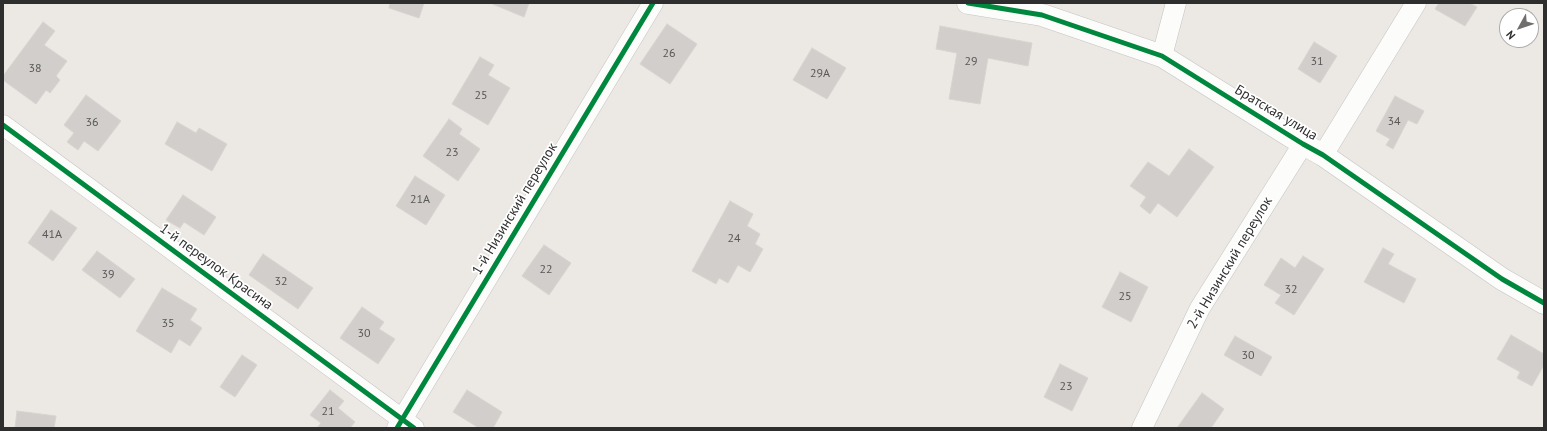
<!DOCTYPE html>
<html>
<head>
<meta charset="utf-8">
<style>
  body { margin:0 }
  #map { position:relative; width:1547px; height:431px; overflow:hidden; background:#ece8e4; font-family:"PT Sans",sans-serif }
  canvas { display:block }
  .frame { position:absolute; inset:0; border:4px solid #2e2e2e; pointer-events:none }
  .north { position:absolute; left:1499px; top:8px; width:40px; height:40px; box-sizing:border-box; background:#fff; border:1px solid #ababab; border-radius:50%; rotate:230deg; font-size:11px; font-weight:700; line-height:16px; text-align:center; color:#2e2e2e }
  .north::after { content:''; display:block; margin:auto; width:14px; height:18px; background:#706f6e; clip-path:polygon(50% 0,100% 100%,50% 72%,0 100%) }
</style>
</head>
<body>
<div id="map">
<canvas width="1547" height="431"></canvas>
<div class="frame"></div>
<div class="north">N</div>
</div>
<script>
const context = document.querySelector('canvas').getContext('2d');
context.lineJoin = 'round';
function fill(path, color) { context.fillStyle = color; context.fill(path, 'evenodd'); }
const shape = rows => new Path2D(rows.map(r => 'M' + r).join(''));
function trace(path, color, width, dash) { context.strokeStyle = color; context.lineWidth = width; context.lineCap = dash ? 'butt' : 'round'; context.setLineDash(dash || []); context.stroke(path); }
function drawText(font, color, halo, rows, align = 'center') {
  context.font = font + ' "PT Sans",sans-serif'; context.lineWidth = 3.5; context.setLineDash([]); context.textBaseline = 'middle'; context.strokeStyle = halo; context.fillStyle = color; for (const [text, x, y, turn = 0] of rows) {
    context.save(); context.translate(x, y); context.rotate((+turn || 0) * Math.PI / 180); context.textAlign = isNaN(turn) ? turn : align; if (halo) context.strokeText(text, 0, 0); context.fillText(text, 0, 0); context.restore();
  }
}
const building = shape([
  [390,3,424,3,419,18,389,8,390,3],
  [490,3,529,3,524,17,490,3],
  [1439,3,1469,3,1477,7,1465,26,1435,9,1439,3],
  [43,22,55,31,44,45,67,61,56,76,60,80,50,93,46,90,36,104,3,80,3,76,43,22],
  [667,24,697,44,670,84,640,64,667,24],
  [940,26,1032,43,1028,66,988,58,980,104,949,99,957,53,936,49,940,26],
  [1314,42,1337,56,1320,83,1298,69,1314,42],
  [812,48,846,68,827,99,793,80,812,48],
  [480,57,494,65,488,75,510,88,488,125,452,104,480,57],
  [86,95,121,121,98,151,84,141,78,150,67,142,74,133,64,125,86,95],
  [1395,96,1424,111,1417,124,1408,120,1393,149,1386,145,1390,139,1376,131,1395,96],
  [449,119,462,129,459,134,480,149,458,181,423,156,449,119],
  [177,122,196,133,199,128,227,144,212,171,165,144,177,122],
  [1189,149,1214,167,1177,217,1158,203,1150,214,1140,206,1146,197,1130,186,1148,162,1169,176,1189,149],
  [415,176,445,195,426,225,396,206,415,176],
  [183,195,216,217,204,235,184,222,180,228,166,220,183,195],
  [730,201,753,214,747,226,760,234,755,244,763,249,750,272,738,265,728,283,719,278,716,284,692,271,730,201],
  [51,210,77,228,53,261,28,243,51,210],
  [544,245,571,263,549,295,522,276,544,245],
  [1383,248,1394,254,1388,264,1416,279,1404,303,1364,282,1383,248],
  [97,251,135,279,120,298,82,270,97,251],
  [263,254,313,288,298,309,249,275,263,254],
  [1303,256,1324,269,1294,315,1275,303,1281,295,1264,285,1281,258,1295,268,1303,256],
  [1120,272,1148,287,1131,322,1102,307,1120,272],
  [162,288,197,309,190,320,202,328,190,346,179,339,171,353,136,331,162,288],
  [362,307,384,322,379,329,395,339,378,364,340,338,362,307],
  [1511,335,1544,354,1544,365,1532,386,1517,378,1520,372,1497,359,1511,335],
  [1235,336,1272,357,1261,376,1224,355,1235,336],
  [242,355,257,365,235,397,220,387,242,355],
  [1060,364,1088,378,1072,411,1044,397,1060,364],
  [330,390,344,401,338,408,355,422,350,428,317,428,321,423,310,415,330,390],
  [467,390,502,412,493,428,479,428,453,412,467,390],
  [1202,393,1224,409,1211,428,1177,428,1202,393],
  [17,411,56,416,54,428,15,428,17,411]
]);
fill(building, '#d1cecb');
trace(building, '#d7d4d0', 1);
const minor = shape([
  [1162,56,1176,3],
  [3,125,414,428],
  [1323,155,1416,3],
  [397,428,653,3],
  [1142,428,1200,308,1303,144]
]);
const tertiary = shape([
  [968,3,1042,15,1162,56,1303,144,1323,155,1502,279,1544,303]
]);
trace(minor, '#c5c4c5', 21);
trace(tertiary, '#c5c4c5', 23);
trace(minor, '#fcfcfb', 20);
trace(tertiary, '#fcfcfb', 22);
trace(shape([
  [968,3,1042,15,1162,56,1303,144,1323,155,1502,279,1544,303],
  [3,125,414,428],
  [397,428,653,3]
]), '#00873e', 5);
drawText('12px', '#585857', null, [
  ["26",669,54],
  ["29",971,62],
  ["31",1317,62],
  ["38",35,69],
  ["29А",820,74],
  ["25",481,96],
  ["34",1394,122],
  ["36",92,123],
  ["23",452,153],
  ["21А",420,200],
  ["41А",52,235],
  ["24",734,239],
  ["22",546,270],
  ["39",108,275],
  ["32",281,282],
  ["32",1291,290],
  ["25",1125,297],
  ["35",168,324],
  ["30",364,334],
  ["30",1248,356],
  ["23",1066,387],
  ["21",328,412]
]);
drawText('14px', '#2e2e2e', '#fff', [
  ["Братская улица",1276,113,31],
  ["1-й Низинский переулок",515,209,-59],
  ["2-й Низинский переулок",1230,263,-59],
  ["1-й переулок Красина",216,267,36]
]);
</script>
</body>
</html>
